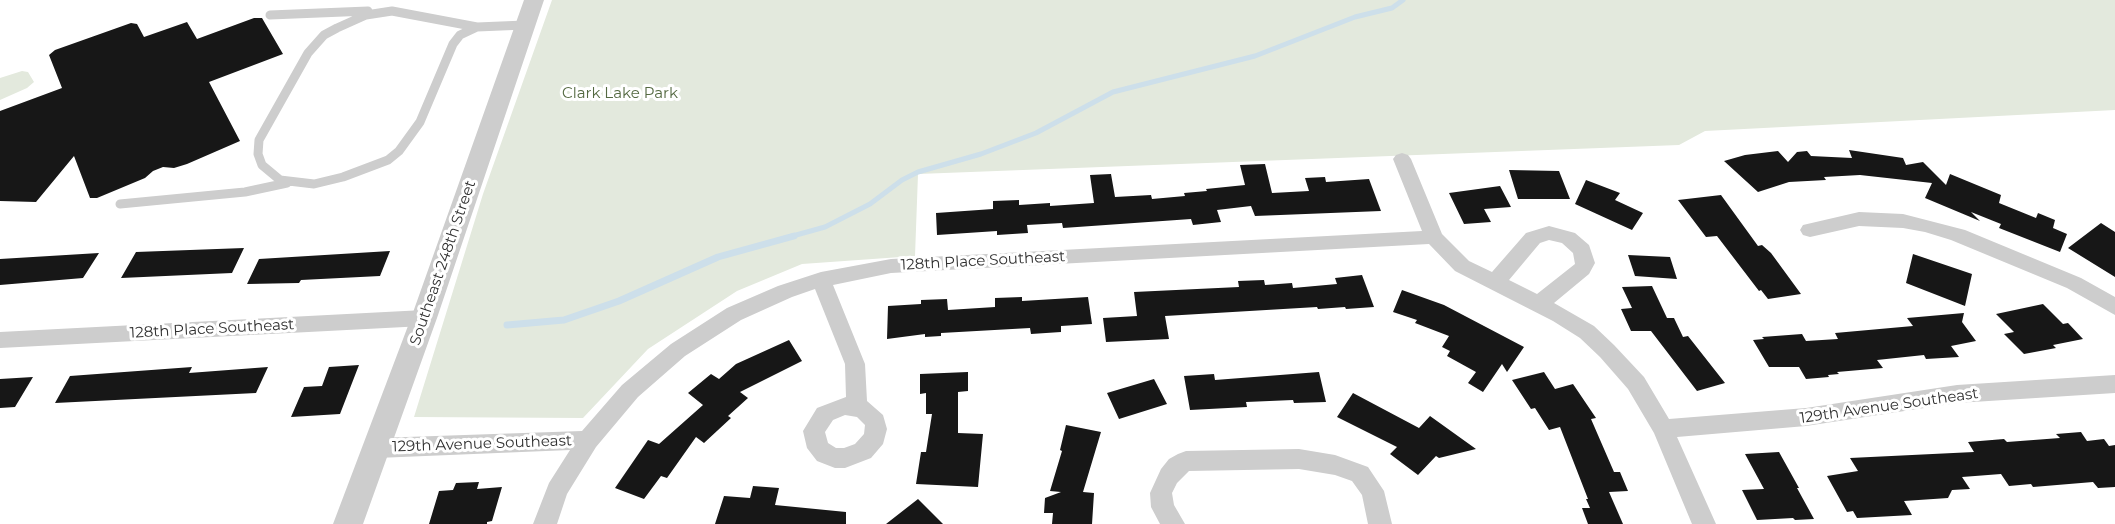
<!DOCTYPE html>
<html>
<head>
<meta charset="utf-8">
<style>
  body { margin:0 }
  canvas { display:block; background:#fff }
</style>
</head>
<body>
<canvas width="2115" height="524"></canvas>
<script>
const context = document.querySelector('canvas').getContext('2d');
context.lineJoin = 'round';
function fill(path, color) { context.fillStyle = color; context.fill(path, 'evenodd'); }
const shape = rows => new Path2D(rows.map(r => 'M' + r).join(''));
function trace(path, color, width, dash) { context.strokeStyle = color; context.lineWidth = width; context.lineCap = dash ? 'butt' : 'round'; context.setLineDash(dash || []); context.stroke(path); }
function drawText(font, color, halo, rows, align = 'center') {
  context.font = font + ' Montserrat,sans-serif'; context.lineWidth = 6; context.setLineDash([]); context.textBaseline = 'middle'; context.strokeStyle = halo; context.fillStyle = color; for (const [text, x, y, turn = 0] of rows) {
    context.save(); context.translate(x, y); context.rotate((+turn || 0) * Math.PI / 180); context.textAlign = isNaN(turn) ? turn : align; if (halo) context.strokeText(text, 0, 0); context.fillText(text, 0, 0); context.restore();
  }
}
fill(shape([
  [552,0,2115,0,2115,110,1705,131,1679,145,918,174,915,256,802,264,737,291,648,349,583,418,414,417,483,194],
  [22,71,28,72,34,82,27,88,0,100,0,78]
]), '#e3e9dd');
trace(shape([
  [789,237,825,227,870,204,902,180,918,172,981,154,1036,133,1113,92,1255,56,1355,17,1392,8,1403,0]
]), '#cddfea', 5);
trace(shape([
  [507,325,564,320,619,301,718,257,794,236]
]), '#cddfea', 7);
fill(shape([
  [254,18,262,18,283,54,209,82,240,141,187,164,174,168,163,167,153,171,145,178,97,198,90,198,74,156,36,202,0,201,0,111,62,88,49,55,55,50,131,23,137,24,144,37,187,22,197,39],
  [1849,150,1903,158,1906,165,1923,162,1946,185,1950,174,2001,195,1999,203,2036,218,2038,213,2055,220,2053,228,2067,234,2060,252,1999,228,2001,224,1971,212,1980,221,1925,198,1932,183,1860,175,1824,177,1826,180,1789,182,1758,192,1724,161,1745,155,1778,151,1788,162,1797,152,1807,151,1811,156,1852,158],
  [1265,164,1272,193,1309,191,1305,178,1325,177,1326,182,1369,179,1381,211,1255,216,1251,206,1217,210,1221,222,1193,225,1191,219,1063,228,1062,223,1027,225,1028,233,997,235,997,231,937,235,936,213,993,209,993,201,1019,200,1019,205,1050,203,1050,206,1094,203,1090,175,1111,174,1115,197,1151,195,1152,199,1185,196,1184,193,1207,191,1206,189,1245,185,1240,165],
  [1509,170,1559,171,1570,199,1518,199],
  [1586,180,1620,193,1615,200,1643,213,1632,230,1575,204],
  [1500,186,1511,207,1484,209,1491,222,1464,224,1449,193],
  [1721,195,1758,246,1762,245,1771,253,1801,294,1768,299,1761,290,1759,291,1717,236,1706,237,1678,200],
  [2101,223,2115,232,2115,277,2068,248],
  [244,248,232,273,121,278,136,252],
  [390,251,380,276,301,280,299,283,247,284,259,259],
  [99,253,83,278,0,285,0,259],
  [1913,254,1972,274,1965,306,1906,283],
  [1628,255,1670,257,1677,279,1635,276],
  [1362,275,1374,307,1346,309,1345,307,1318,309,1317,307,1165,316,1169,339,1106,342,1103,318,1137,316,1134,292,1239,287,1238,281,1264,280,1265,285,1292,283,1293,288,1337,284,1335,278],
  [1652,286,1667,318,1674,318,1683,337,1688,336,1725,383,1697,391,1651,331,1631,331,1621,309,1632,308,1622,287],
  [1402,290,1444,305,1524,347,1507,372,1502,364,1483,392,1468,383,1476,372,1447,356,1450,351,1442,347,1449,336,1415,323,1417,320,1393,312],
  [1022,297,1022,301,1088,297,1092,324,1061,326,1061,332,1031,334,1030,328,941,333,941,336,925,337,925,334,887,339,888,306,921,304,921,300,947,299,948,310,995,307,995,298],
  [2043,304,2063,324,2068,323,2083,339,2053,345,2056,348,2024,354,2004,334,2014,332,1996,314],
  [1964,313,1962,322,1976,341,1951,346,1959,357,1926,359,1924,355,1877,360,1883,368,1837,372,1839,374,1828,375,1829,377,1806,379,1799,367,1769,367,1753,340,1764,339,1762,337,1802,334,1806,341,1838,339,1835,333,1913,326,1907,318],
  [789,340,802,361,740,392,748,398,728,416,731,418,704,443,696,437,667,478,661,476,644,499,615,488,648,440,659,444,703,405,688,393,711,374,719,379,736,364],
  [359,365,340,414,291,417,304,387,322,386,329,367],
  [192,367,189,373,268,367,256,393,55,403,70,376],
  [968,372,968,391,958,392,958,433,983,434,978,487,916,484,921,452,926,452,932,414,926,414,926,393,920,394,920,374],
  [1319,372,1326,402,1294,403,1293,400,1246,402,1247,407,1190,410,1184,376,1214,374,1215,380],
  [1544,372,1555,389,1573,384,1596,418,1591,419,1614,472,1620,472,1628,491,1609,492,1623,524,1588,524,1582,508,1590,508,1586,499,1588,499,1560,427,1549,430,1535,408,1531,409,1512,380],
  [33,377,15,407,0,408,0,379],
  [1154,379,1167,404,1119,419,1107,393],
  [1353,393,1419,428,1430,416,1476,449,1439,458,1436,456,1418,475,1390,454,1397,447,1337,417],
  [1066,425,1101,432,1083,492,1094,493,1092,524,1052,524,1053,513,1044,513,1045,498,1061,492,1050,491,1062,451,1060,450],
  [2081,432,2087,441,2104,439,2109,446,2115,445,2115,487,2098,488,2093,482,2033,487,2031,484,2009,486,2001,474,1962,477,1970,489,1952,490,1948,498,1904,501,1912,515,1857,518,1853,511,1847,512,1827,476,1858,471,1850,458,1974,452,1968,442,2004,439,2007,442,2060,438,2056,434],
  [1779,452,1799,488,1797,488,1814,519,1795,520,1793,518,1757,520,1742,490,1764,489,1745,454],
  [479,482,477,489,502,487,492,521,487,522,487,524,429,524,439,491,453,490,456,483],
  [753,486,779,488,775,505,846,512,846,524,715,524,724,496,750,498],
  [918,499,943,524,886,524]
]), '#171717');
trace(shape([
  [392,11,477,27,460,35,453,44,420,122,399,151,388,160,343,177,314,184,280,180,262,165,258,154,259,140,308,53,324,35,337,28,366,15,392,11],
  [270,15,368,11],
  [477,27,525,25],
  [120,204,245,192,287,183]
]), '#cdcdcd', 9);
fill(shape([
  [1402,153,1408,155,1411,159,1442,234,1469,261,1492,272,1526,233,1549,226,1575,233,1589,245,1595,263,1589,274,1554,303,1594,326,1614,345,1644,377,1669,419,1806,408,1957,385,2115,375,2115,393,1957,403,1806,426,1677,437,1716,524,1692,524,1654,433,1628,389,1600,357,1580,338,1553,321,1455,271,1429,244,891,273,833,285,865,364,867,401,883,415,887,429,883,444,871,458,845,468,835,468,817,461,807,448,803,431,817,408,846,397,845,364,815,289,792,297,741,320,685,356,638,397,596,447,567,494,557,524,533,524,549,483,570,450,377,458,369,455,366,448,369,441,377,438,582,431,622,385,671,344,727,308,778,286,821,272,891,259,1422,231,1393,159,1396,155,1402,153],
  [1549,240,1562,243,1573,253,1575,264,1537,294,1509,280,1540,243,1549,240],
  [845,415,857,417,865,425,864,434,855,444,844,448,836,448,828,443,825,432,833,420,845,415],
  [1859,212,1903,214,1965,230,2081,278,2115,297,2115,315,2067,288,1951,240,1925,232,1903,228,1859,226,1810,237,1803,235,1800,230,1803,225,1859,212],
  [424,310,431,312,434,318,431,324,424,326,0,348,0,332,424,310],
  [1299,449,1335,455,1368,467,1384,491,1392,524,1368,524,1362,495,1352,481,1335,475,1299,469,1189,471,1177,483,1172,493,1174,505,1185,524,1160,524,1151,507,1150,493,1161,469,1169,459,1178,454,1186,451,1299,449]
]), '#cdcdcd');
fill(shape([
  [524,0,544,0,437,318,363,524,333,524,411,318,524,0]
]), '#cdcdcd');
drawText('15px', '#546941', '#fff', [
  ["Clark Lake Park",620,94]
]);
drawText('15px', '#303030', '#fff', [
  ["128th Place Southeast",983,261,-3],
  ["Southeast 248th Street",443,263,-71],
  ["128th Place Southeast",212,329,-3],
  ["129th Avenue Southeast",1889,406,-8],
  ["129th Avenue Southeast",482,444,-2]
]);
</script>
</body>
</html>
